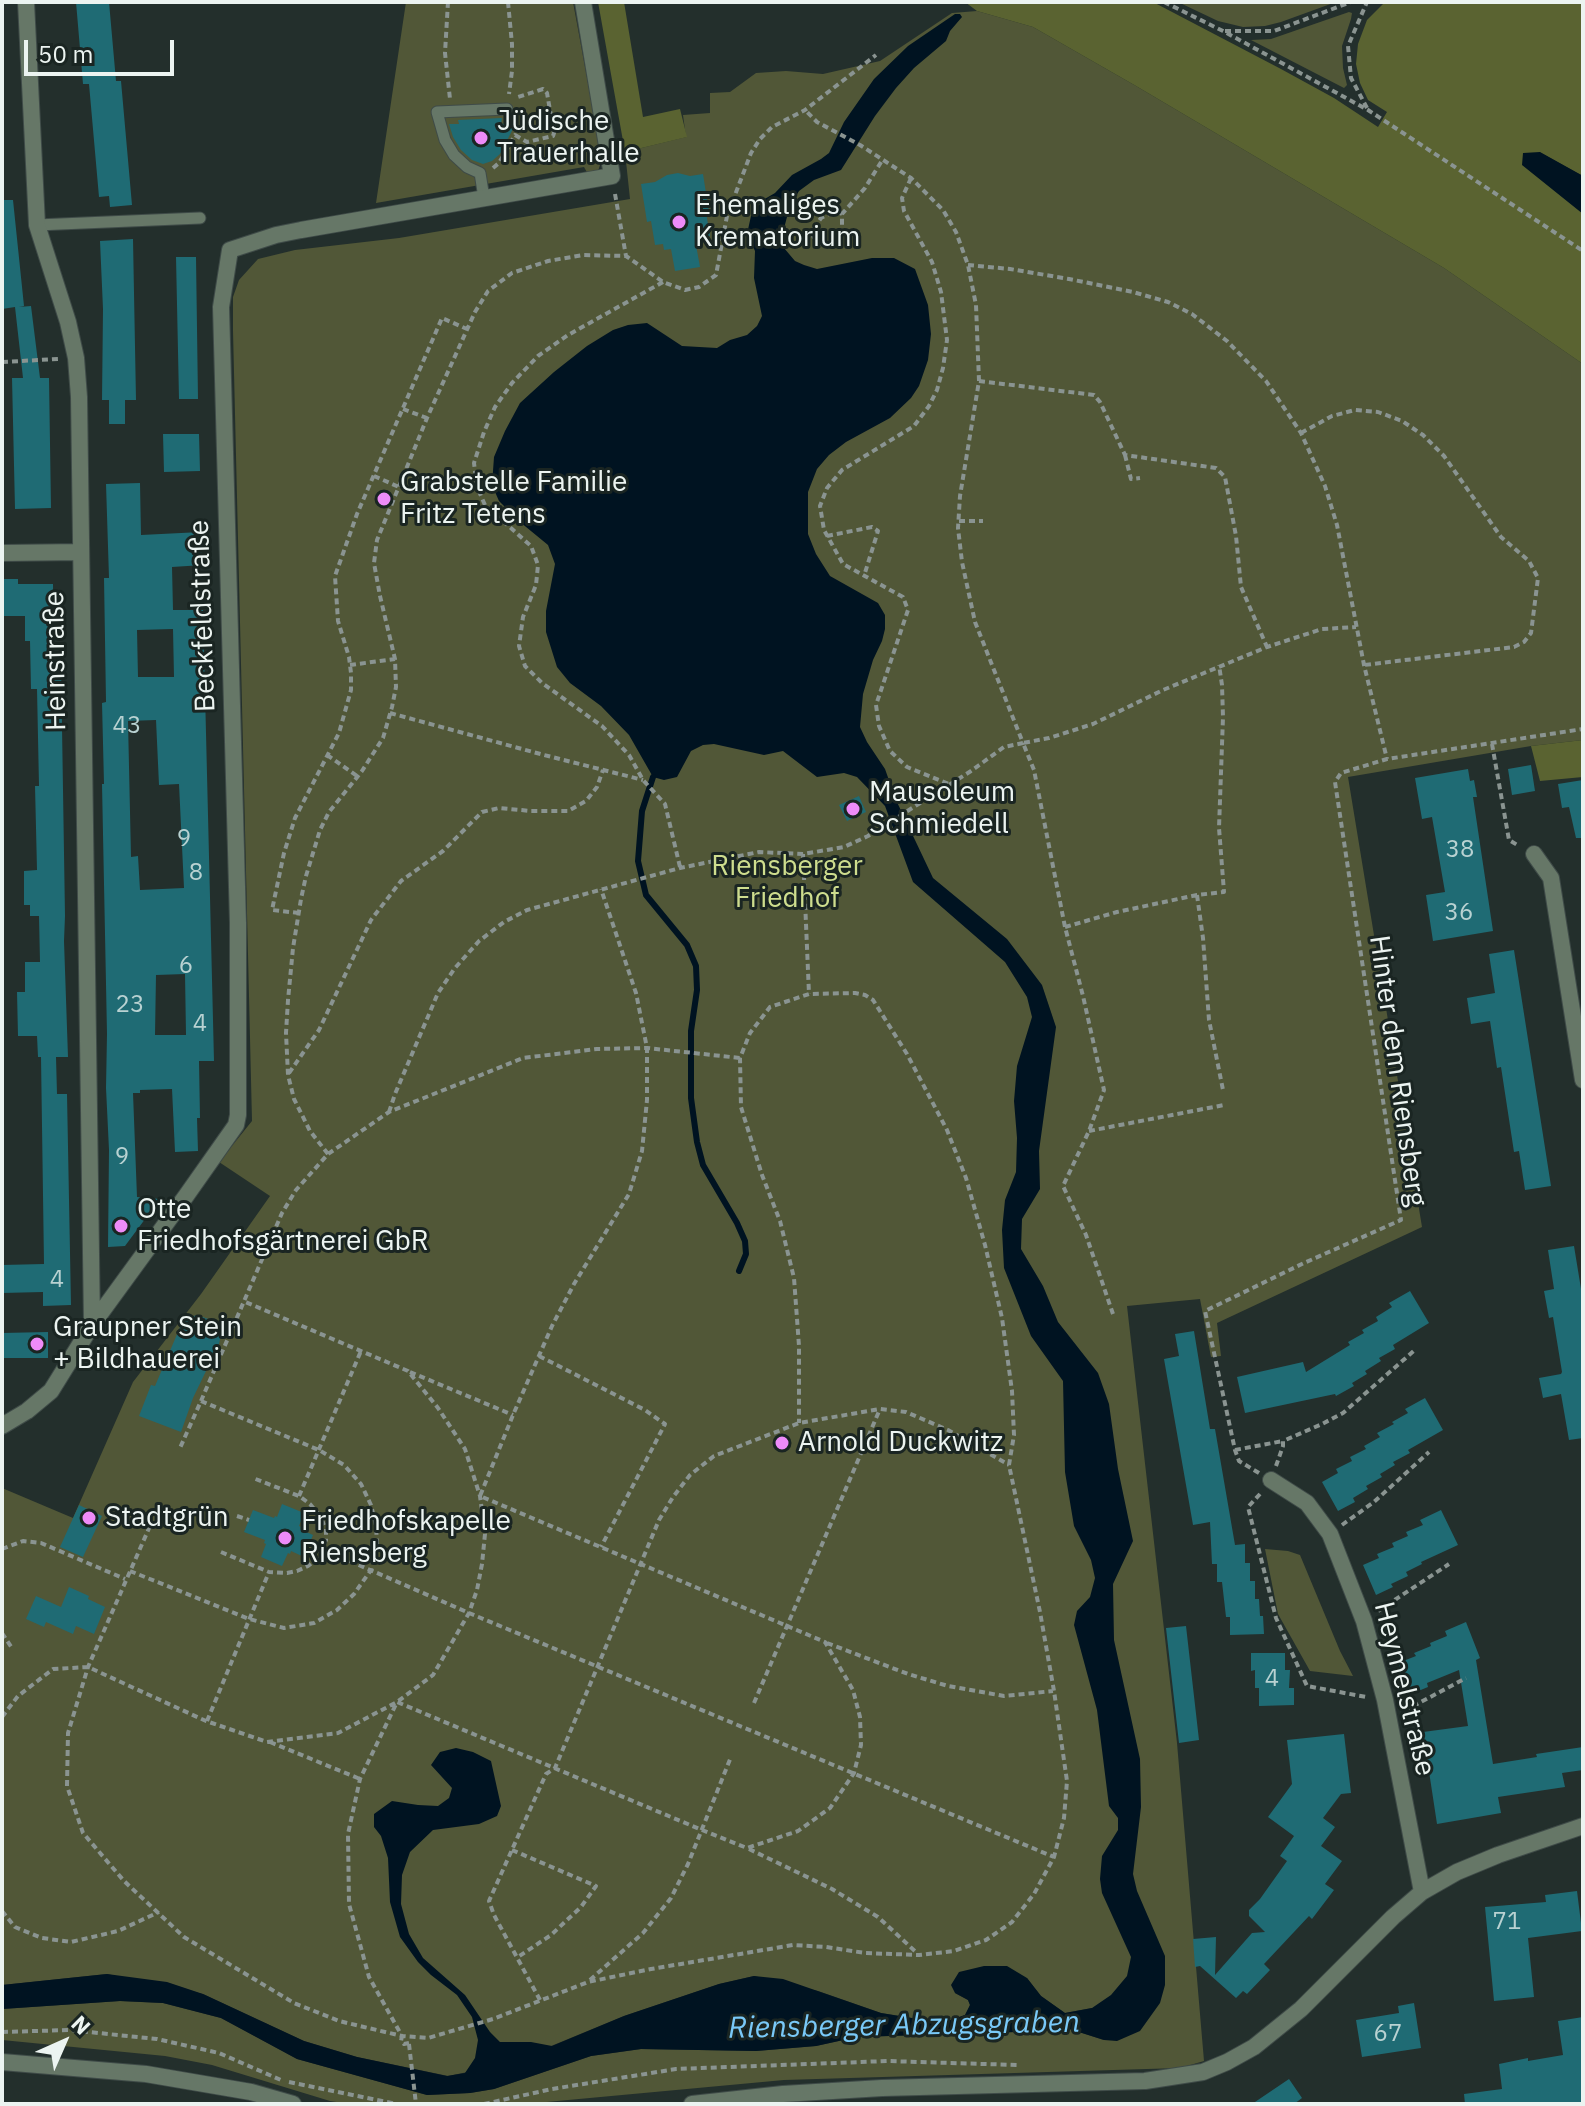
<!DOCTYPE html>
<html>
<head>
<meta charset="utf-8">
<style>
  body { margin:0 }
  #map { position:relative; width:1585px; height:2106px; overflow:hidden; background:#232f2c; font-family:"IBM Plex Sans",sans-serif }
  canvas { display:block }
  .frame { position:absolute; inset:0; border:4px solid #ecf4f1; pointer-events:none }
  .north { position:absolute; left:24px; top:2002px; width:80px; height:80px; -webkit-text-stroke:6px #1a2522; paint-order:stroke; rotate:45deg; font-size:22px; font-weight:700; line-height:32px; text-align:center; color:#ecf4f1 }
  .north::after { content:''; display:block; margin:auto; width:28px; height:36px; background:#ecf4f1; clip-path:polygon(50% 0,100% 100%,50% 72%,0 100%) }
  .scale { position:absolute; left:24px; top:40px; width:150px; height:36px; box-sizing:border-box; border:4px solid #ecf4f1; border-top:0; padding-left:10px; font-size:24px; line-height:28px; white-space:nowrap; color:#ecf4f1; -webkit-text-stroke:6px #1a2522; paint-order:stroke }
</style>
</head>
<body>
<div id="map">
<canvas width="1585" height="2106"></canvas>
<div class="frame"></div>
<div class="north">N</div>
<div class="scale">50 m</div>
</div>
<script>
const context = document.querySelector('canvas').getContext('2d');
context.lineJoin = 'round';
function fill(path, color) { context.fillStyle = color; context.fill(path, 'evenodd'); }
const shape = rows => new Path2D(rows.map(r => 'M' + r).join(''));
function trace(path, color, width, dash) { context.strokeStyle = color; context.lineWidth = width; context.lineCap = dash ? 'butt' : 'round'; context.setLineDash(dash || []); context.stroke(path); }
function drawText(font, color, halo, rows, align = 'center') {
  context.font = font + ' "IBM Plex Sans",sans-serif'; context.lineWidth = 6; context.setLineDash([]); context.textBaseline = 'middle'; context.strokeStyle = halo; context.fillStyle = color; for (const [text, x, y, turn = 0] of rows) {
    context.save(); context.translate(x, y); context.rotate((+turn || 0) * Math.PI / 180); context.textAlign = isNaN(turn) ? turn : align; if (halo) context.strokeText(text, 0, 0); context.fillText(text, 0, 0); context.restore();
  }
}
fill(shape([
  [406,2,573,2,602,159,597,174,589,176,584,167,376,203],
  [1178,2,1336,2,1281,22,1265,26,1243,27,1218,21],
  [977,11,1033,27,1136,86,1444,268,1583,364,1583,740,1531,746,1348,777,1422,1227,1217,1323,1221,1356,1211,1357,1200,1299,1127,1306,1177,1743,1204,2061,1180,2068,784,2080,525,2104,349,2104,330,2101,212,2065,165,2056,2,2040,2,2009,120,2001,163,2003,221,2018,297,2059,427,2095,470,2093,494,2089,591,2056,641,2049,756,2051,816,2046,857,2037,1016,2032,1060,2026,1104,2040,1092,2008,1065,2013,1041,1996,1027,1978,955,1993,968,2000,970,2005,965,2015,948,2021,930,2021,881,2013,818,1991,754,1976,719,1984,624,2016,539,2051,492,2067,448,2076,357,2057,304,2041,203,1994,107,1974,2,1985,2,1488,73,1518,133,1382,201,1294,270,1196,219,1162,252,1121,233,331,233,297,239,280,258,259,295,250,399,238,630,199,625,152,686,137,683,115,710,113,710,93,730,92,756,73,786,71,823,74,880,61,952,13],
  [1349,12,1352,13,1351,19,1342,46,1343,68,1347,85,1344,88,1251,40,1271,39],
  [1265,1549,1288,1551,1300,1555,1340,1651,1353,1676,1310,1671,1278,1614]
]), '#515737');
fill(shape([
  [598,2,624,2,643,117,680,109,687,137,625,152],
  [965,2,1153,2,1281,69,1334,98,1378,127,1387,112,1368,100,1360,83,1356,64,1358,44,1367,20,1385,2,1583,2,1583,176,1539,152,1583,214,1583,364,1444,268,1136,86,1033,27,977,11],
  [1583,740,1583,777,1540,781,1531,746]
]), '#5a6331');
fill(shape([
  [955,14,960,14,962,17,950,31,946,41,914,68,896,88,875,116,841,170,814,180,799,191,791,204,787,217,783,232,784,248,795,261,804,265,817,269,872,258,894,258,915,269,928,305,931,334,928,360,919,386,911,398,890,418,846,442,829,455,817,469,808,492,808,534,816,554,830,576,878,603,885,615,885,629,882,641,873,660,863,694,860,727,867,742,885,769,896,800,933,878,1007,939,1042,985,1056,1027,1039,1151,1040,1189,1022,1219,1021,1249,1043,1286,1058,1322,1098,1373,1109,1404,1118,1469,1133,1541,1113,1584,1114,1640,1140,1759,1141,1807,1133,1874,1137,1891,1165,1956,1165,1985,1160,2003,1140,2031,1117,2041,1104,2040,1060,2026,1016,2032,857,2037,816,2046,756,2051,641,2049,591,2056,494,2089,470,2093,427,2095,297,2059,221,2018,163,2003,120,2001,2,2009,2,1985,107,1974,167,1982,203,1994,304,2041,357,2057,447,2076,465,2073,475,2058,478,2040,472,2017,457,1995,431,1975,418,1962,400,1937,390,1902,388,1858,381,1836,374,1827,374,1814,392,1801,418,1805,438,1806,449,1798,452,1788,431,1765,440,1752,456,1748,473,1752,491,1761,501,1806,497,1816,479,1824,433,1830,410,1852,402,1875,401,1904,409,1934,423,1958,465,1995,490,2032,500,2042,531,2042,552,2046,624,2016,719,1984,754,1976,783,1979,881,2013,930,2021,948,2021,965,2015,970,2005,968,2000,955,1993,951,1985,959,1972,984,1966,1007,1966,1027,1978,1041,1996,1065,2013,1092,2008,1111,1995,1127,1976,1131,1957,1102,1893,1100,1879,1102,1856,1118,1830,1118,1818,1109,1806,1097,1710,1074,1625,1077,1611,1090,1597,1095,1578,1091,1560,1074,1526,1065,1472,1063,1381,1031,1336,1004,1268,1002,1230,1005,1200,1016,1172,1017,1138,1014,1101,1017,1066,1032,1017,1027,997,1005,962,913,882,885,806,857,777,844,773,817,777,783,751,764,755,714,744,703,745,691,751,677,777,664,780,653,777,629,735,601,706,570,683,557,667,546,632,546,611,555,564,548,545,520,522,499,501,492,485,494,457,505,431,520,403,554,372,587,346,613,330,628,325,647,323,682,346,717,348,730,340,747,335,757,326,762,316,754,278,755,251,747,234,751,216,763,200,775,193,792,175,821,159,829,153,844,122,874,79,908,46],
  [1540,152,1583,176,1583,214,1522,165,1523,153]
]), '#001321');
trace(shape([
  [653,777,642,811,638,861,646,895,687,945,696,966,697,990,691,1031,691,1098,697,1142,703,1165,737,1223,745,1241,746,1254,739,1271]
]), '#001321', 6);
fill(shape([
  [76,2,109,2,116,81,121,81,132,205,110,207,109,196,99,197,89,84,83,84],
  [502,118,501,124,516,123,500,154,492,161,483,164,472,160,461,150,453,137,449,124,459,124,458,120],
  [678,173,690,176,703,174,709,212,706,212,710,236,702,237,703,244,696,245,700,267,675,271,671,249,664,250,663,244,655,245,651,221,647,222,641,184,655,182,667,175],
  [2,200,13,200,24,306,19,307,31,306,40,378,49,378,51,508,15,509,12,378,23,378,15,307,2,309],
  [133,239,136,400,125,400,125,424,109,424,109,400,102,400,103,309,100,241],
  [176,257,196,257,198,399,179,399],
  [163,434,199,434,200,471,164,472],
  [140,483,141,535,201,532,203,565,172,567,173,610,203,610,214,1061,199,1061,200,1118,197,1118,198,1151,175,1152,172,1089,140,1090,140,1093,133,1093,137,1197,160,1199,125,1246,108,1247,109,1150,106,1088,107,1034,102,784,104,784,102,703,106,702,104,578,109,578,106,484],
  [173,629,174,677,138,677,137,630],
  [156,720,159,785,179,784,184,888,140,890,138,856,131,857,128,721],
  [185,974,186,1035,155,1035,156,975],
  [2,579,18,579,18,584,53,584,54,663,61,663,65,916,64,941,68,1057,56,1057,57,1094,67,1094,71,1305,43,1306,43,1292,2,1293,2,1265,44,1264,41,1057,38,1057,37,1036,18,1036,17,992,25,992,25,962,40,962,39,916,30,916,30,905,24,905,24,871,37,870,35,786,39,786,37,689,31,689,30,641,25,641,25,616,2,616],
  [1531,765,1535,791,1512,795,1508,769],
  [1468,769,1470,781,1474,780,1477,797,1473,797,1493,931,1433,941,1426,895,1445,892,1432,817,1422,819,1415,778],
  [1583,780,1583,838,1576,838,1569,807,1562,808,1558,784],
  [859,796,866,812,847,821,839,805],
  [1514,950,1551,1186,1525,1190,1519,1151,1514,1152,1501,1067,1497,1068,1490,1021,1471,1024,1467,998,1495,993,1489,954],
  [1574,1246,1583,1301,1583,1438,1569,1440,1561,1394,1543,1398,1539,1378,1561,1374,1562,1372,1553,1317,1549,1318,1544,1291,1554,1289,1548,1250],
  [1410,1291,1429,1323,1393,1345,1395,1349,1379,1358,1381,1361,1365,1371,1367,1374,1352,1383,1354,1386,1336,1396,1335,1394,1245,1413,1237,1377,1303,1362,1306,1372,1350,1345,1348,1342,1364,1333,1362,1330,1378,1321,1376,1317,1392,1307,1389,1303],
  [197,1315,214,1321,221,1335,219,1344,193,1398,181,1432,139,1416,151,1385,155,1386,181,1325,188,1318],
  [1194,1331,1210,1429,1215,1429,1235,1545,1245,1544,1245,1563,1250,1563,1250,1581,1255,1581,1255,1599,1259,1599,1260,1616,1263,1616,1264,1634,1230,1635,1230,1617,1226,1617,1222,1582,1217,1582,1217,1564,1212,1564,1210,1522,1193,1525,1164,1359,1179,1356,1175,1334],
  [48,1332,48,1358,2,1358,2,1333],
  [1425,1398,1443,1430,1408,1450,1410,1453,1393,1462,1395,1465,1380,1474,1382,1477,1366,1486,1368,1489,1353,1498,1355,1502,1338,1511,1322,1482,1338,1473,1336,1469,1352,1461,1350,1457,1366,1449,1364,1446,1380,1437,1377,1433,1394,1424,1392,1422,1408,1413,1405,1409],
  [282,1504,304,1513,299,1526,301,1527,300,1529,313,1535,304,1557,291,1551,290,1554,288,1553,282,1566,261,1557,266,1544,264,1543,265,1540,244,1532,253,1510,274,1518,275,1516,277,1517],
  [79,1505,102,1516,83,1557,60,1547],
  [1441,1510,1458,1545,1421,1562,1422,1564,1406,1572,1408,1576,1391,1584,1393,1587,1376,1595,1363,1565,1379,1558,1377,1554,1394,1547,1392,1543,1408,1536,1406,1532,1423,1525,1420,1520],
  [69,1587,89,1596,88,1599,105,1607,94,1634,76,1626,73,1634,46,1622,44,1627,26,1619,36,1596,61,1607],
  [1466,1622,1480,1658,1476,1660,1493,1764,1537,1757,1536,1754,1583,1747,1583,1770,1562,1773,1565,1787,1498,1797,1501,1813,1437,1824,1423,1732,1468,1726,1459,1670,1427,1683,1428,1687,1411,1694,1398,1663,1416,1656,1414,1653,1431,1646,1430,1643,1447,1636,1445,1631],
  [1186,1626,1199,1740,1179,1743,1166,1628],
  [1251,1653,1285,1653,1285,1670,1290,1670,1289,1688,1294,1688,1294,1705,1259,1706,1259,1688,1255,1688,1255,1670,1251,1671],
  [1344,1734,1351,1793,1341,1794,1323,1818,1335,1827,1321,1846,1342,1861,1325,1884,1334,1890,1312,1919,1309,1916,1264,1964,1270,1970,1247,1994,1243,1991,1236,1998,1200,1966,1195,1967,1193,1939,1216,1937,1215,1975,1252,1933,1265,1932,1249,1916,1249,1910,1260,1899,1287,1861,1280,1856,1294,1836,1268,1817,1292,1784,1287,1740],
  [1577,1891,1582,1931,1528,1938,1534,1997,1494,2001,1485,1907,1546,1902,1545,1895],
  [1414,2003,1421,2048,1362,2057,1356,2020,1399,2013,1398,2006],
  [1583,2017,1583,2104,1465,2104,1464,2094,1502,2089,1499,2064,1528,2058,1528,2061,1563,2055,1558,2021],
  [1289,2079,1302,2098,1294,2104,1252,2104]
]), '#1f6b74');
const service = shape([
  [484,198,480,173,467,167,454,155,445,140,437,112,507,109],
  [37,225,200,218]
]);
const minor = shape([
  [26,2,37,225,68,322,76,358,79,397,92,1325],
  [2,553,81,552],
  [1534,854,1551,878,1583,1080],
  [2,1426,27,1411,51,1391,92,1325,186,1196,236,1125,238,1115,238,923,221,307,230,250,276,235,301,230,612,176,583,2],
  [1271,1480,1307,1503,1330,1534,1364,1621,1385,1700,1422,1892],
  [2,2062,146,2074,251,2092,293,2104],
  [692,2104,783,2094,882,2088,1145,2081,1203,2072,1227,2062,1254,2047,1301,2009,1393,1917,1422,1892,1457,1872,1498,1855,1583,1826]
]);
trace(service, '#3f4b48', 13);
trace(minor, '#3f4b48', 18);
trace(shape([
  [448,2,445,53,450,99],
  [508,2,512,44,512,71,509,94],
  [1164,2,1223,31,1368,110,1583,251],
  [1225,31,1274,31,1351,2],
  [1367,108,1351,78,1348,46,1367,2],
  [493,168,499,163,515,135,527,142,553,136,554,133,547,93,543,89,515,98],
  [911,178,902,198,904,211,932,262,941,292,947,340,943,368,937,390,929,406,914,426,842,470,827,488,820,506,824,530,843,564,903,597,908,610,876,705,879,726,890,751,907,767,949,784],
  [615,194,626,256],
  [842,214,835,211,821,218,814,228,813,235,815,241,823,245,831,245,838,239,842,228,842,214,865,188,883,159],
  [968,265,1010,269,1069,279,1133,292,1168,302,1192,314,1227,341,1266,381,1301,433,1325,486,1337,525,1364,665,1387,759],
  [663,282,568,335,538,356,512,383,495,407,484,432,474,463,477,487,485,505,531,546,538,565,536,585,523,617,519,646,525,666,542,683,602,726,629,755,643,780,665,804,680,867],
  [2,362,58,359],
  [979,381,1094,395,1100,402,1125,455,1216,468,1225,477,1236,536,1241,587,1267,647],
  [403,409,427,418],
  [1301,433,1332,416,1355,410,1378,412,1402,421,1423,435,1444,456,1501,537,1529,561,1538,578,1531,633,1524,642,1514,647,1364,665],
  [1125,455,1131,479,1140,478],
  [374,476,399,487],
  [959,521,983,521],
  [827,536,872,527,878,531,864,576],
  [350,665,395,659],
  [390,713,544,755,643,780],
  [1492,744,1509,840,1519,846],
  [327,755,357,776],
  [803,854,809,994],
  [1197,895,1203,938,1209,1020,1223,1090],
  [299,913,272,910,284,853,295,818,339,733,351,690,351,673,349,657,338,621,335,576,357,514,442,318,467,329],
  [1065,927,1117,912,1197,895,1224,892,1219,828,1223,717,1222,685,1219,665],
  [289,1073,319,1030,371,920,401,881,443,851,482,812,499,808,531,811,568,811,586,801,597,787,603,770],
  [389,1112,395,1094,438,993,455,968,479,941,504,922,527,910,680,868,759,852,803,854,844,847,868,836,890,822,971,771,1004,747,1023,743,975,622,962,562,958,528,960,496,979,381,976,305,968,265,956,232,943,210,911,178,860,145,817,122,805,110],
  [1089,1131,1224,1105],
  [328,1154,310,1131,294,1099,288,1075,286,1033,288,1000,293,948,301,899,306,876,320,830,329,812,362,771,383,738,392,707,396,687,395,659,380,596,374,563,377,540,427,418,475,312,488,291,512,273,548,261,583,255,626,256,663,282,685,290,699,287,716,275,727,216,751,153,760,139,772,127,805,110,876,55],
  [1113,1314,1086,1235,1063,1186,1089,1131,1104,1090,1083,996,1065,927,1034,770,1023,743,1049,738,1093,724,1163,690,1267,647,1322,629,1356,627],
  [539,1356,645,1410,665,1424,601,1547],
  [410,1372,513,1415],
  [201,1401,282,1213,296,1190,328,1154,389,1112,523,1058,597,1049,647,1048,740,1058],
  [1235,1450,1283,1441],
  [1276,1466,1283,1446,1283,1441,1322,1424,1343,1413,1416,1349],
  [1259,1473,1239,1461,1235,1450,1205,1311,1304,1263,1401,1220,1335,782,1341,773,1387,759,1583,729],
  [1260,1494,1248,1507,1276,1618,1307,1686,1366,1697],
  [299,1496,361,1351],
  [237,1516,249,1520],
  [1342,1525,1374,1502,1429,1452],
  [150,1526,88,1667,68,1733,67,1786,83,1833,124,1881,184,1937,294,2003,339,2021,402,2036,428,2038,493,2019,588,1982,651,1969,793,1945,826,1947,865,1953,919,1955,954,1951,986,1940,1012,1922,1034,1894,1054,1857,1064,1818,1067,1781,1054,1691,1040,1612,1009,1465,1014,1435,1012,1391,1002,1318,985,1245,966,1178,947,1130,907,1054,873,1000,865,995,855,993,809,994,770,1007,750,1033,740,1058,741,1107,762,1175,780,1221,794,1278,799,1346,799,1423],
  [2,1549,23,1541,41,1543,125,1579],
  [322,1549,469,1613,1054,1857],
  [221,1552,269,1572,287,1573,297,1571,308,1566,318,1558,326,1540,326,1529,320,1516,310,1504,299,1496,253,1478],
  [130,1571,249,1619,284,1628,314,1623,337,1610,354,1594,371,1570,377,1544,376,1526,371,1505,361,1484,344,1465,319,1450,201,1401,180,1448],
  [1378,1611,1449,1564],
  [2,1633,12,1648],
  [827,1643,908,1674,948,1686,1004,1696,1053,1691],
  [754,1703,880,1409],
  [1404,1711,1466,1678],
  [2,1717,18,1696,53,1669,88,1667,206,1721,267,1742,338,1733,397,1702,433,1675,469,1613,477,1590,482,1564,485,1534,480,1496,465,1449,438,1408,408,1371,243,1301],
  [207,1721,269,1572],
  [270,1742,360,1779],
  [749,1849,832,1889,878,1917,917,1953],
  [512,1850,596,1886,581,1907,551,1935,518,1957],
  [2,1911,15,1927,42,1938,71,1942,118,1931,159,1912],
  [590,1980,643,1933,671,1898,688,1864,731,1757],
  [540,2000,494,1915,489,1901,546,1774,555,1768,659,1520,673,1497,690,1475,714,1456,799,1423,880,1409,906,1412,948,1430,1009,1465],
  [2,2032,69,2030,157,2039,219,2053,281,2080],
  [409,2043,404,2044,401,2041,402,2036,369,1977,349,1904,348,1834,360,1779,397,1702,702,1830,747,1848,798,1831,830,1808,854,1773,861,1745,860,1717,853,1690,825,1642,480,1496,513,1415,552,1326,574,1284,629,1194,642,1151,647,1100,647,1048,636,993,601,889],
  [409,2044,416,2104],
  [289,2082,397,2104],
  [484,2104,552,2089,676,2069,887,2061,1017,2065]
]), '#8a9491', 4, [6, 4]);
trace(service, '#667767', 11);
trace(minor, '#667767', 16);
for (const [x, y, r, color] of [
  [481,138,8,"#ee8bf8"],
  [679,222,8,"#ee8bf8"],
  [384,499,8,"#ee8bf8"],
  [853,809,8,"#ee8bf8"],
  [121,1226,8,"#ee8bf8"],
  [37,1344,8,"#ee8bf8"],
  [782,1443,8,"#ee8bf8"],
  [89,1518,8,"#ee8bf8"],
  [285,1538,8,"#ee8bf8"]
]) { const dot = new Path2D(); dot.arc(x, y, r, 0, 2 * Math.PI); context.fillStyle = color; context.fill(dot); trace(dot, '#1a2522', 3); }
drawText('24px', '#b9d2d2', null, [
  ["43",127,726],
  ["9",184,839],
  ["38",1460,850],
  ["8",196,873],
  ["36",1459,913],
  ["6",186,966],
  ["23",130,1005],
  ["4",200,1024],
  ["9",122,1157],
  ["4",57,1280],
  ["4",1272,1679],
  ["71",1507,1922],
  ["67",1388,2034]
]);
drawText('28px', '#ecf4f1', '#1a2522', [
  ["Jüdische",497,122],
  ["Trauerhalle",497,154],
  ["Ehemaliges",695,206],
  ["Krematorium",695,238],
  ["Grabstelle Familie",400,483],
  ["Fritz Tetens",400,515],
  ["Mausoleum",869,793],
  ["Schmiedell",869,825],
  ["Otte",137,1210],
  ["Friedhofsgärtnerei GbR",137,1242],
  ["Graupner Stein",53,1328],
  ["+ Bildhauerei",53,1360],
  ["Arnold Duckwitz",798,1443],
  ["Stadtgrün",105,1518],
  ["Friedhofskapelle",301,1522],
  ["Riensberg",301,1554]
], 'left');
drawText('28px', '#ecf4f1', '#1a2522', [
  ["Beckfeldstraße",203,616,-92],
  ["Heinstraße",56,661,-91],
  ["Hinter dem Riensberg",1397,1071,82],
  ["Heymelstraße",1404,1689,76]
]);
drawText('28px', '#cedd8e', '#1a2522', [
  ["Riensberger",787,867],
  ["Friedhof",787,899]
]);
drawText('italic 30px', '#79c9f8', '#1a2522', [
  ["Riensberger Abzugsgraben",904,2026,-1]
]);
</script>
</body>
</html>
